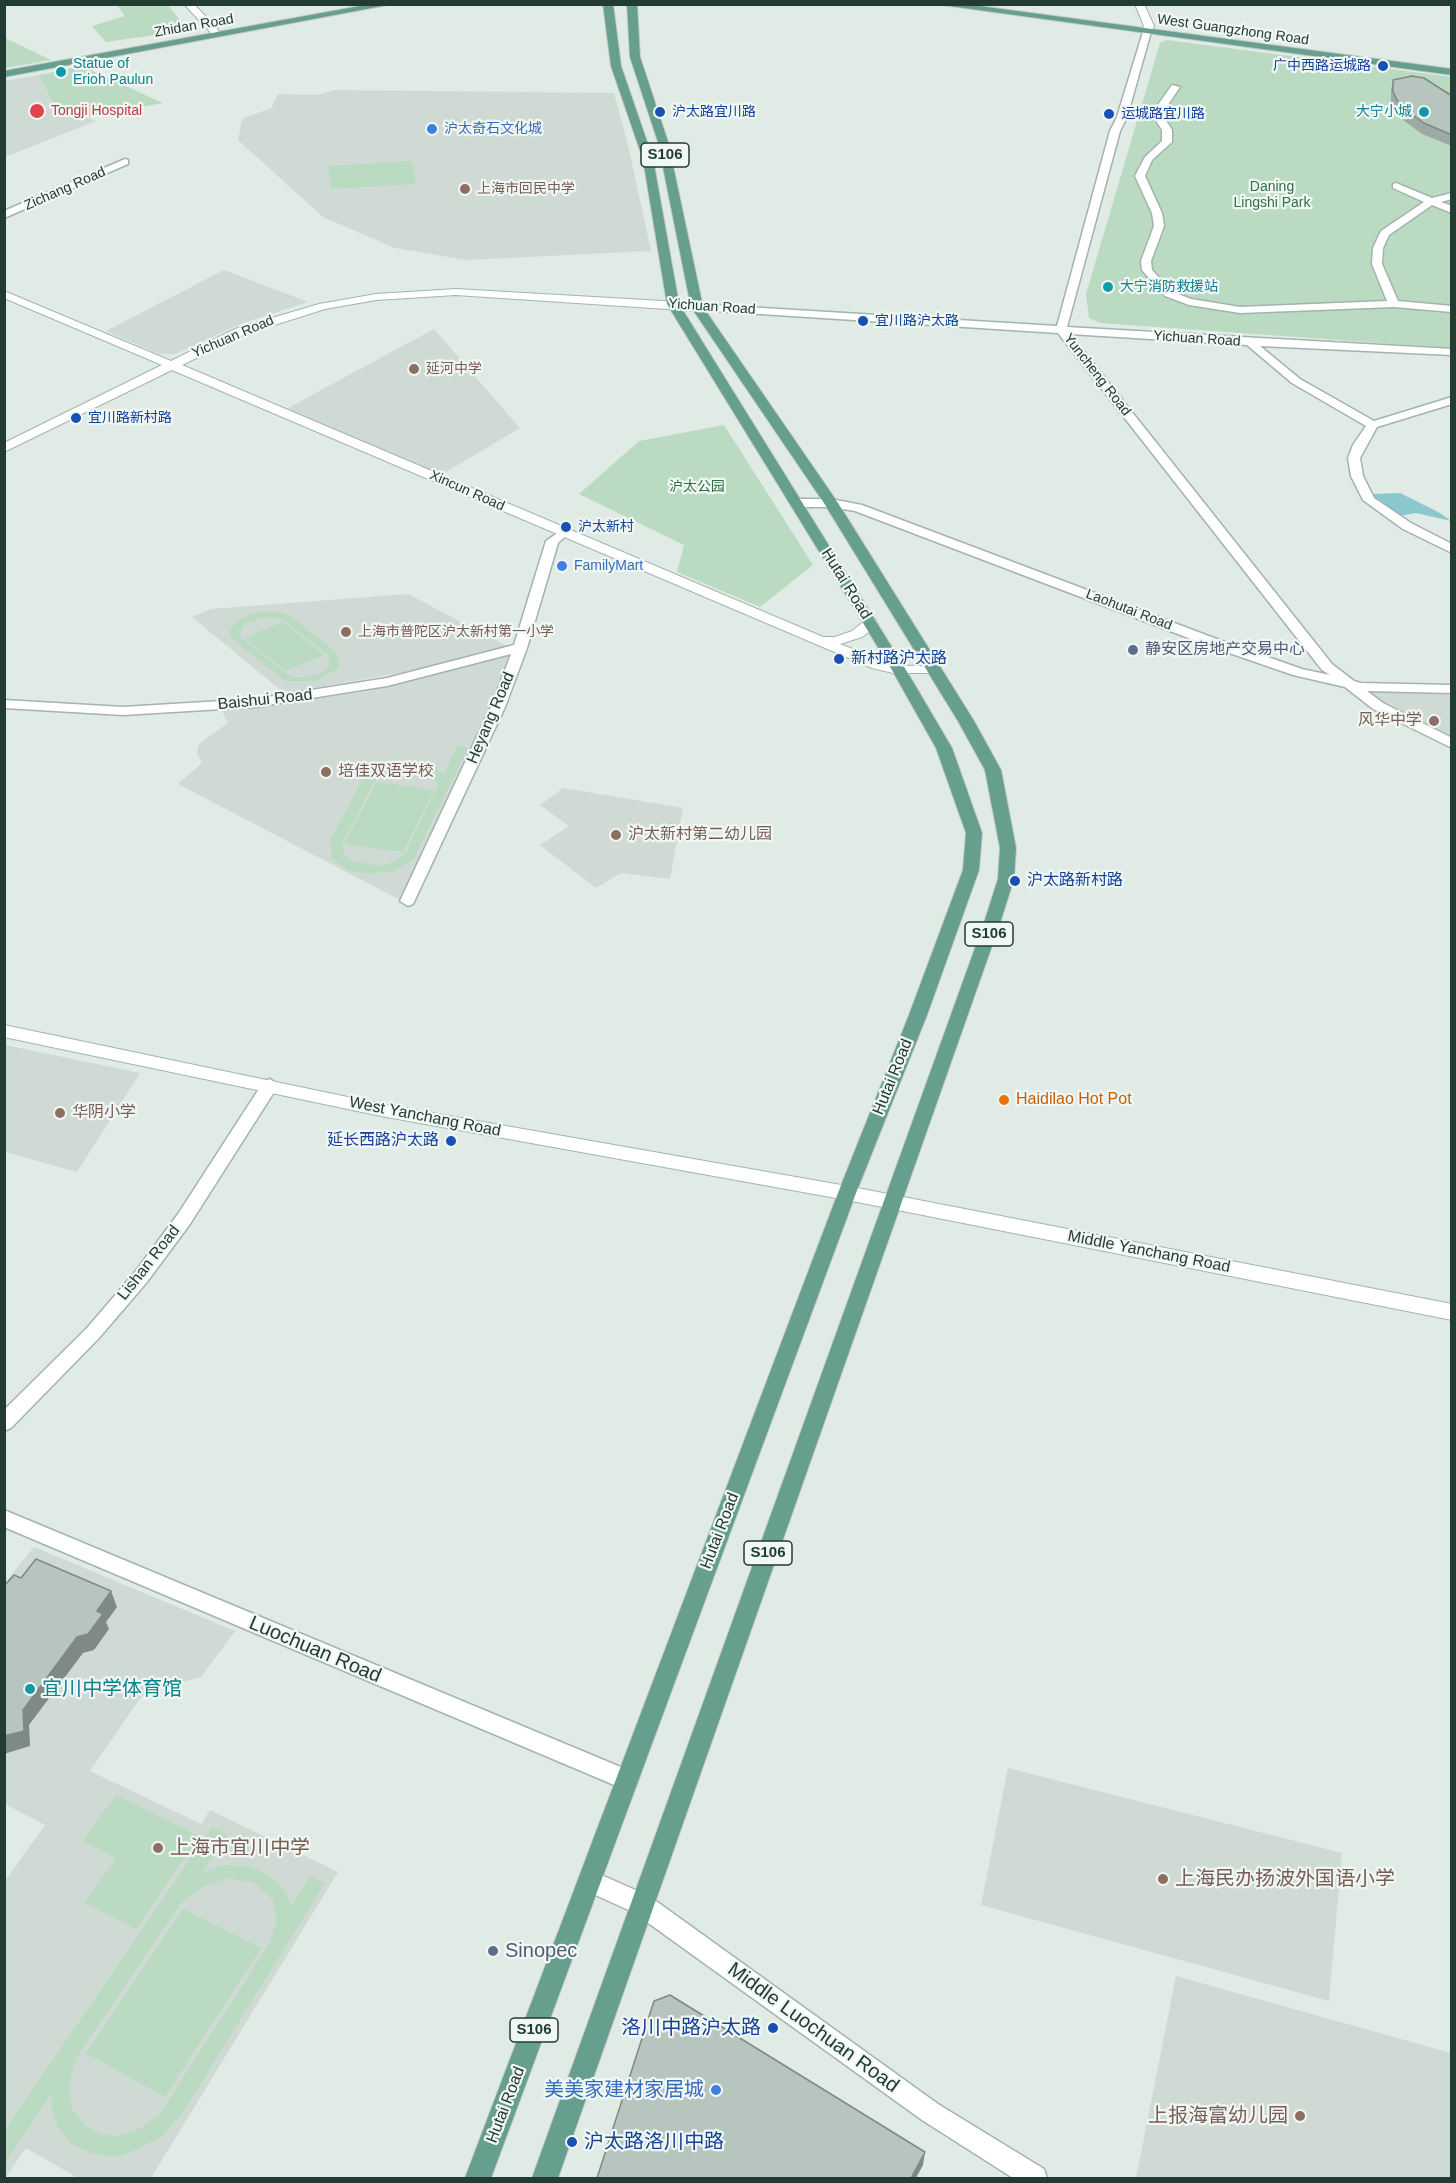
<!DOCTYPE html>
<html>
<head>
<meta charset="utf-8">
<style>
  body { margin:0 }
  #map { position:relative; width:1456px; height:2183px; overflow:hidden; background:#e0ebe6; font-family:Arial,sans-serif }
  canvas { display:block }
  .frame { position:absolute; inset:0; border:6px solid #223b33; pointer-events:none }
</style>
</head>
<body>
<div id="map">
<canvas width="1456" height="2183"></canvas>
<div class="frame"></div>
</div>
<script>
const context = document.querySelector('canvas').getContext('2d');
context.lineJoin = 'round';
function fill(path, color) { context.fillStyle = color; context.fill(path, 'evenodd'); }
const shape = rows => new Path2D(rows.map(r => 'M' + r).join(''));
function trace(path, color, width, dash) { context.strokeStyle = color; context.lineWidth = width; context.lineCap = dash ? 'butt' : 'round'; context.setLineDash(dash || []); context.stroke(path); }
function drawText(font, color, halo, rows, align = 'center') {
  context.font = font + ' Arial,"Noto Sans SC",sans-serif'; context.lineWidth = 4.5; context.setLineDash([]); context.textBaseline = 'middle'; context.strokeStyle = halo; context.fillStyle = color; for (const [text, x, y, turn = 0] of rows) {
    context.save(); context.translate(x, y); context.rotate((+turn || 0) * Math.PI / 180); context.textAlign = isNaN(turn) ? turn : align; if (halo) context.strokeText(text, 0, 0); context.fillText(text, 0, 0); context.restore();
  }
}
fill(shape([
  [39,75,54,106,96,121,5,157,5,81],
  [335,90,614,93,628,145,651,251,466,260,395,248,323,217,238,140,242,119,271,108,278,94,317,95],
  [224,270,308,302,243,323,175,354,159,354,106,331],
  [434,329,520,428,441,475,286,409],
  [408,594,509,647,416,670,284,693,192,617,211,609],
  [509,655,489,709,400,900,178,784,202,763,197,754,199,744,228,723,222,711,364,692],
  [1361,689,1451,692,1451,739,1383,703],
  [563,788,683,808,670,879,621,873,596,888,540,845,569,826,540,805],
  [5,1045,140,1073,77,1172,5,1152],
  [34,1547,235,1631,201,1677,157,1689,141,1697,90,1771,201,1824,210,1810,338,1872,151,2178,78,2178,26,2148,5,2178,5,1881,45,1825,5,1804,4,1584],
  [1008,1768,1342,1853,1329,2001,981,1905],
  [1176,1976,1451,2053,1451,2178,1136,2178]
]), '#cfdad4');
fill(shape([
  [116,4,168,5,181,22,179,27,162,34,106,42,92,26,125,16],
  [5,38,51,60,5,68],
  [1167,40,1451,77,1451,348,1100,323,1089,318,1086,294,1160,43],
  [82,66,163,103,86,117,54,106,39,75],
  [412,161,416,184,331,189,328,166],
  [724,425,813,565,760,607,677,572,684,545,579,494,639,441],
  [269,611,288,614,337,653,340,661,337,669,316,681,285,681,231,638,229,632,237,621,251,614],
  [265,617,283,620,327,654,330,660,328,667,320,673,306,677,293,677,284,672,241,637,240,633,245,624],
  [282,622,283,622,324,655,286,671,245,638],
  [457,746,468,748,413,860,394,871,369,874,348,870,337,862,332,857,330,841,363,778,378,767,407,761,430,764,444,774],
  [407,768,428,772,438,785,406,852,395,862,378,866,352,861,344,853,342,843,374,782,390,771],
  [377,782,434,790,403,852,344,844],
  [116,1795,199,1836,136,1929,85,1903,116,1858,83,1841],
  [212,1827,227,1835,202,1873,223,1865,253,1867,278,1882,286,1893,291,1907,310,1876,325,1883,183,2112,161,2137,127,2154,110,2157,91,2153,72,2144,58,2128,51,2107,52,2093,5,2163,5,2130],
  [228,1878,255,1883,273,1900,277,1921,269,1944,159,2115,139,2129,116,2136,101,2134,86,2126,73,2111,69,2093,70,2079,78,2055,183,1901,202,1887],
  [183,1909,261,1948,165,2097,86,2053]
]), '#badbc1');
fill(shape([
  [1400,493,1440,513,1451,521,1416,513,1399,516,1383,507,1372,494]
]), '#8ac7ce');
const street = shape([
  [1147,29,1151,32,1127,117,1120,131,1067,327,1452,349,1452,355,1260,346,1300,379,1374,421,1452,397,1452,404,1377,427,1360,458,1363,476,1374,498,1411,523,1452,544,1452,553,1403,529,1363,500,1351,476,1348,458,1353,445,1366,426,1292,383,1247,345,1070,334,1332,664,1354,681,1361,683,1452,685,1452,693,1367,691,1383,703,1452,738,1452,748,1373,709,1345,687,1293,675,1212,647,855,511,831,507,797,507,791,503,797,499,831,499,862,505,1222,641,1302,669,1330,675,1322,670,1058,333,697,310,692,307,697,304,1057,326,1110,131,1117,117,1143,32,1147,29],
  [1172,85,1180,87,1165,109,1165,119,1172,130,1172,142,1152,160,1145,176,1162,213,1164,226,1151,261,1152,270,1173,292,1191,299,1240,307,1387,301,1372,264,1373,248,1381,231,1424,202,1393,188,1393,184,1396,183,1432,198,1452,193,1452,199,1441,202,1452,206,1452,213,1432,205,1389,235,1383,248,1382,264,1398,301,1452,306,1452,312,1394,307,1240,313,1189,305,1165,296,1142,270,1141,261,1154,226,1152,213,1135,176,1145,157,1162,141,1162,130,1155,119,1155,109,1172,85],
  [125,159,128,160,128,164,4,218,4,211,125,159],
  [563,529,569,533,558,543,527,648,505,707,413,904,408,906,400,901,491,707,511,654,387,686,255,707,123,715,4,708,4,700,123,707,255,699,387,678,514,645,546,541,563,529],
  [270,1079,278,1085,276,1089,190,1224,147,1282,99,1338,11,1428,4,1431,4,1410,87,1328,135,1272,178,1214,264,1081,270,1079],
  [4,1510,635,1773,638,1780,635,1787,627,1790,619,1787,4,1527,4,1510],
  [590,1870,649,1896,938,2104,1044,2169,1047,2178,1013,2178,922,2120,633,1912,582,1889,579,1881,582,1873,590,1870]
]);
const secondary = shape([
  [184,4,194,4,218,30,218,34,212,34,184,4],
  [1135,4,1144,4,1154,26,1150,34,1142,32,1144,26,1135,4],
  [456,289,697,303,703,307,697,311,456,295,376,300,325,309,243,335,182,365,823,637,835,637,852,631,866,620,876,620,876,626,862,637,840,644,893,665,939,667,941,670,939,673,893,673,872,668,172,370,4,452,4,443,162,365,4,298,4,291,171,361,235,329,319,304,376,294,456,289],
  [4,1025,381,1104,847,1186,1452,1304,1452,1320,847,1200,381,1116,4,1037,4,1025]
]);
const primary = shape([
  [371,4,393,4,4,77,4,71,371,4],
  [603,4,613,4,621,66,653,159,679,304,906,670,952,748,982,833,979,870,927,1015,856,1193,491,2178,465,2178,838,1193,909,1015,963,870,966,833,936,748,892,670,667,304,643,159,611,66,603,4],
  [627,4,637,4,640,57,668,142,703,307,838,503,974,721,1001,770,1016,848,1014,879,999,926,558,2178,532,2178,983,926,998,879,1000,848,985,770,958,721,824,503,691,307,658,142,630,57,627,4],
  [935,4,964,4,1452,69,1452,75,935,4]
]);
trace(street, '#a3b3ad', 3);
trace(secondary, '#a0b6ad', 2);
trace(primary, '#c1c8c6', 2);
fill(street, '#fff');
fill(secondary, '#fff');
fill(primary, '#669f8e');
fill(shape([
  [1393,80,1452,96,1452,146,1422,134,1399,117,1391,102,1391,90]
]), '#9da9a3');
fill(shape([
  [111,1591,117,1607,106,1622,109,1629,94,1650,83,1653,29,1725,30,1746,4,1754,4,1736,23,1710],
  [925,2152,923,2165,916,2178,911,2178]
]), '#7f8a85');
const building = shape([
  [1412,76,1424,78,1452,96,1452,135,1424,123,1401,107,1393,92,1393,80,1412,76],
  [36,1559,111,1591,97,1611,103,1614,88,1634,77,1637,23,1710,24,1731,4,1736,4,1586,14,1575,21,1578,36,1559],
  [670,1995,925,2152,911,2178,597,2178,654,2001,670,1995]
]);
fill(building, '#b6c5be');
trace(building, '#7f8a85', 1.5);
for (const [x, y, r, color] of [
  [1383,66,6,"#1a4fb4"],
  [61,72,6,"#0f9aa8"],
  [37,111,8,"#e0444e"],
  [660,112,6,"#1a4fb4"],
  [1424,112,6,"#0f9aa8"],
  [1109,114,6,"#1a4fb4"],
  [432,129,6,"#3f7fe0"],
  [465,189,6,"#8d6e63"],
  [1108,287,6,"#0f9aa8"],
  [863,321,6,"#1a4fb4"],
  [414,369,6,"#8d6e63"],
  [76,418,6,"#1a4fb4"],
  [566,527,6,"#1a4fb4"],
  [562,566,6,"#3f7fe0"],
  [346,632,6,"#8d6e63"],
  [1133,650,6,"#5c6f8a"],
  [839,659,6,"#1a4fb4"],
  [1434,721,6,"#8d6e63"],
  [326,772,6,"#8d6e63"],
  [616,835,6,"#8d6e63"],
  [1015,881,6,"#1a4fb4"],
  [1004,1100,6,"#e8710a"],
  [60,1113,6,"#8d6e63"],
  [451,1141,6,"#1a4fb4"],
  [30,1689,6,"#0f9aa8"],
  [158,1848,6,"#8d6e63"],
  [1163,1879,6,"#8d6e63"],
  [493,1951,6,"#5c6f8a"],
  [773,2028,6,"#1a4fb4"],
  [716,2090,6,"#3f7fe0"],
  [1300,2116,6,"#8d6e63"],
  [572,2142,6,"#1a4fb4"]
]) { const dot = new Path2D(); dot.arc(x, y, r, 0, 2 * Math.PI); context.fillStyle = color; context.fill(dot); trace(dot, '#f1f7f4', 2); }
drawText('14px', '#223b33', '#f1f7f4', [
  ["Zhidan Road",194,26,-10],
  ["West Guangzhong Road",1233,30,8],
  ["Zichang Road",65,189,-24],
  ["Yichuan Road",712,307,4],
  ["Yichuan Road",233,337,-23],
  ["Yichuan Road",1197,339,4],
  ["Yuncheng Road",1097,375,52],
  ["Xincun Road",467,491,24],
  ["Laohutai Road",1129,610,21]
]);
drawText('14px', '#0d838f', '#f1f7f4', [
  ["Statue of",73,64],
  ["Erioh Paulun",73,80],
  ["大宁小城",1412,112,"right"],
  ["大宁消防救援站",1120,287]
], 'left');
drawText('14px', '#164399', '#f1f7f4', [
  ["广中西路运城路",1371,66,"right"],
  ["沪太路宜川路",672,112],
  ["运城路宜川路",1121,114],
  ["宜川路沪太路",875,321],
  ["宜川路新村路",88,418],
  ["沪太新村",578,527]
], 'left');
drawText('14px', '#be3a42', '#f1f7f4', [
  ["Tongji Hospital",51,111]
], 'left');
drawText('14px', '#366cbe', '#f1f7f4', [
  ["沪太奇石文化城",444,129],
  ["FamilyMart",574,566]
], 'left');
drawText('14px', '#2d7044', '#f1f7f4', [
  ["Daning",1272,187],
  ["Lingshi Park",1272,203],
  ["沪太公园",697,487]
]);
drawText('14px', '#785e54', '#f1f7f4', [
  ["上海市回民中学",477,189],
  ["延河中学",426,369],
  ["上海市普陀区沪太新村第一小学",358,632]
], 'left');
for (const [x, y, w] of [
  [665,155,48],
  [989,934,48],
  [768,1553,48],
  [534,2030,48]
]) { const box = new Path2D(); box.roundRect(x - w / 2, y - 12, w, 24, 4.5); context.fillStyle = '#f1f7f4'; context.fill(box); trace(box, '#223b33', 1.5); }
drawText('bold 15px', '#223b33', null, [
  ["S106",665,155],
  ["S106",989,934],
  ["S106",768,1553],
  ["S106",534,2030]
]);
drawText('16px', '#223b33', '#f1f7f4', [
  ["Hutai Road",846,584,58],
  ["Baishui Road",265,700,-6],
  ["Heyang Road",491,718,-67],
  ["Hutai Road",893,1077,-68],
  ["West Yanchang Road",425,1117,11],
  ["Middle Yanchang Road",1149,1252,11],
  ["Lishan Road",149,1263,-52],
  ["Hutai Road",720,1531,-69],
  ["Hutai Road",506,2105,-69]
]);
drawText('16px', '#4e5e75', '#f1f7f4', [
  ["静安区房地产交易中心",1145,650]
], 'left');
drawText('16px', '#164399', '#f1f7f4', [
  ["新村路沪太路",851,659],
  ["沪太路新村路",1027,881],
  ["延长西路沪太路",439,1141,"right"]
], 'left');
drawText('16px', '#785e54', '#f1f7f4', [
  ["风华中学",1422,721,"right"],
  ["培佳双语学校",338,772],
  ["沪太新村第二幼儿园",628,835],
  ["华阴小学",72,1113]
], 'left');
drawText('16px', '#c56008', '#f1f7f4', [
  ["Haidilao Hot Pot",1016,1100]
], 'left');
drawText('20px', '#223b33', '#f1f7f4', [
  ["Luochuan Road",315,1650,23],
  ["Middle Luochuan Road",813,2028,36]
]);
drawText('20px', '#0d838f', '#f1f7f4', [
  ["宜川中学体育馆",42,1689]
], 'left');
drawText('20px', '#785e54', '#f1f7f4', [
  ["上海市宜川中学",170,1848],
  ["上海民办扬波外国语小学",1175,1879],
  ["上报海富幼儿园",1288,2116,"right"]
], 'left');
drawText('20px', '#4e5e75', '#f1f7f4', [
  ["Sinopec",505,1951]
], 'left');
drawText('20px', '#164399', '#f1f7f4', [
  ["洛川中路沪太路",761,2028],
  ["沪太路洛川中路",584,2142,"left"]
], 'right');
drawText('20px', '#366cbe', '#f1f7f4', [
  ["美美家建材家居城",704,2090]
], 'right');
</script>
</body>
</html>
